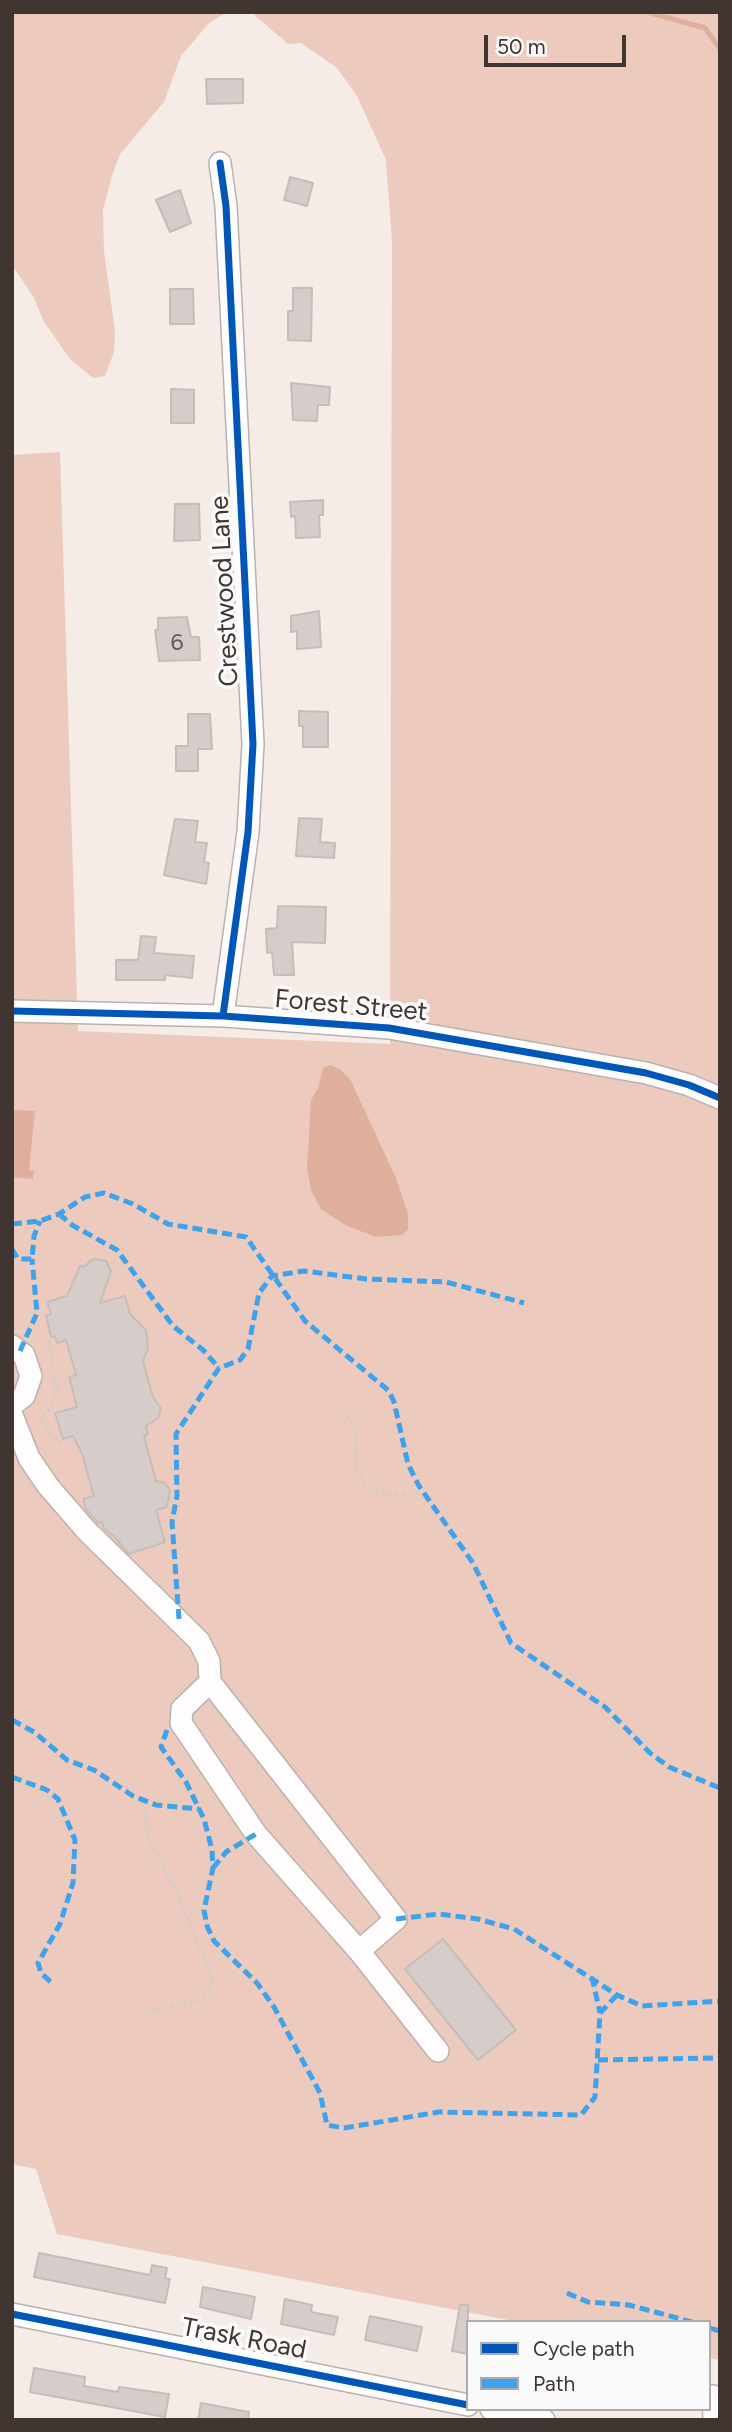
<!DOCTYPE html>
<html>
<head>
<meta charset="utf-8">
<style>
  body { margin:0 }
  #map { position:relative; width:732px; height:2432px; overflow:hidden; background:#f5ece8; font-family:Figtree,sans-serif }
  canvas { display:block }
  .frame { position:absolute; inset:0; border:14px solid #413531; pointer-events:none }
  .legend { position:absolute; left:466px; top:2320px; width:245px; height:91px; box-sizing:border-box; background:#fafafa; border:2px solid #b0abaa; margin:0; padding:9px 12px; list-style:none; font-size:21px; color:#413531 }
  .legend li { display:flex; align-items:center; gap:14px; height:35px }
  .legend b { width:35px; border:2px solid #b0abaa }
  .scale { position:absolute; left:484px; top:35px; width:142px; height:32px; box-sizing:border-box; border:4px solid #413531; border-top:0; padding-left:9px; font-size:21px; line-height:24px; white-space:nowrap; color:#413531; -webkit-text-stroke:5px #fafafa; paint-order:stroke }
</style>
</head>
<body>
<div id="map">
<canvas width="732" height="2432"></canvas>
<div class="frame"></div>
<ul class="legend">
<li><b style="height:9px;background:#0057b8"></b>Cycle path</li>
<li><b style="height:9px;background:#3fa3eb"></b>Path</li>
</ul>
<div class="scale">50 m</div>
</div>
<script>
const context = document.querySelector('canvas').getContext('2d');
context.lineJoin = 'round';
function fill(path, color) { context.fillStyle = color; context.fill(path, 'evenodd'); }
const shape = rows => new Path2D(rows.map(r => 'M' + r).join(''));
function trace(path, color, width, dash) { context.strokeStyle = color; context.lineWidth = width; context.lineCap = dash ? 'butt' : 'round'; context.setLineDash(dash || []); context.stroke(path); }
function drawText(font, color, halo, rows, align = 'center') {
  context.font = font + ' Figtree,sans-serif'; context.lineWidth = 7; context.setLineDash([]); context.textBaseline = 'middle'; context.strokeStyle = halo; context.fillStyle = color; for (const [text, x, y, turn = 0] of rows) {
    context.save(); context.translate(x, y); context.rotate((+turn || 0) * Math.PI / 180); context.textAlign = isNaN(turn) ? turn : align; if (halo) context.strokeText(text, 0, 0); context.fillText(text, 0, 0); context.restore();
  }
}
fill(shape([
  [12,12,228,12,210,22,181,56,164,102,120,154,112,176,103,210,104,251,115,331,114,352,105,376,93,378,70,359,44,322,34,298,12,265],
  [251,12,720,12,720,2360,709,2358,709,2322,519,2322,57,2234,36,2169,12,2164,12,455,60,452,78,1031,390,1044,392,241,386,160,357,96,337,68,301,43,288,44]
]), '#edcabe');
fill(shape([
  [330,1065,340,1069,350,1079,396,1178,408,1214,408,1230,402,1235,376,1237,347,1226,321,1209,311,1190,307,1169,311,1100,318,1088,323,1068],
  [12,1110,35,1111,29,1170,34,1171,33,1179,12,1177]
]), '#e0ae9c');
trace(shape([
  [647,12,705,28,720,49]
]), '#e0ae9c', 5);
const building = shape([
  [206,79,243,79,243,103,207,104,206,79],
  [290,177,313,183,307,206,284,200,290,177],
  [180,190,191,223,170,232,156,200,180,190],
  [293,288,312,288,311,341,288,340,288,311,293,311,293,288],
  [170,289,193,289,194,324,170,324,170,289],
  [291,383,330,387,329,405,318,405,317,421,293,420,291,383],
  [171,389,194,390,194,423,171,423,171,389],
  [323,500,323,515,319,515,320,537,296,538,295,516,291,517,290,502,323,500],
  [175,504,199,504,200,540,174,541,175,504],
  [319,611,321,647,297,649,297,631,291,632,291,616,319,611],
  [187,617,191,637,199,637,200,660,159,661,155,630,158,630,158,618,187,617],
  [299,711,328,712,328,747,303,747,303,726,299,726,299,711],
  [188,714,210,714,212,749,198,749,198,771,176,771,176,746,188,746,188,714],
  [299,818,322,819,320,842,335,843,334,858,296,856,299,818],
  [175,819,198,821,195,842,207,843,204,862,209,863,206,884,164,875,175,819],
  [278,906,326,907,325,943,292,942,294,975,274,975,272,952,267,953,266,929,277,928,278,906],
  [141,936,156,937,154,953,194,956,192,978,165,975,165,980,116,980,116,960,138,960,141,936],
  [93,1259,106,1261,111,1271,100,1303,125,1296,130,1314,146,1330,148,1348,143,1361,153,1397,161,1408,158,1418,146,1426,148,1434,144,1436,156,1481,165,1483,170,1490,167,1507,156,1510,165,1542,129,1554,114,1536,104,1529,102,1522,98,1523,86,1509,83,1499,94,1496,82,1454,73,1436,63,1439,55,1413,77,1407,69,1377,76,1375,66,1340,57,1343,55,1336,51,1337,46,1316,51,1314,47,1302,67,1296,80,1266,84,1267,93,1259],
  [443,1939,516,2030,478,2060,405,1969,443,1939],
  [39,2253,150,2275,152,2265,167,2268,165,2278,170,2279,165,2303,34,2277,39,2253],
  [203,2287,255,2297,251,2319,200,2307,203,2287],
  [285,2299,312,2305,311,2312,338,2317,334,2335,281,2324,285,2299],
  [460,2305,468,2305,468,2354,452,2351,460,2305],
  [370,2316,422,2327,417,2351,365,2340,370,2316],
  [34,2368,85,2377,84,2386,118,2392,119,2387,169,2394,165,2417,30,2392,34,2368],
  [201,2403,249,2412,248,2420,198,2420,201,2403]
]);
fill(building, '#d6ccc9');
trace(building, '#c6bdb9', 2);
const minor = shape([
  [220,163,226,206,253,744,248,832,223,1016],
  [12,1011,223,1016,389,1028,646,1073,689,1085,720,1098],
  [12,1346,24,1355,31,1376,24,1396,12,1405],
  [12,1415,29,1458,48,1486,86,1530,199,1641,209,1661,210,1682,396,1919,359,1951,438,2051],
  [210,1682,182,1709,181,1723,256,1834,359,1951],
  [12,2314,468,2405],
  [713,2396,714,2420],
  [491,2409,544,2420]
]);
trace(minor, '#bab1ad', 24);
trace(shape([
  [49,1341,56,1392,53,1404,41,1420,59,1442,74,1439],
  [56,1385,65,1383],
  [347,1416,355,1429,357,1471,365,1484,376,1491,394,1495,424,1492],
  [144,1800,147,1831,153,1849,176,1890,212,1979,209,1990,197,2001,150,2012]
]), '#d2cdcb', 3.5, [3.5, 3.5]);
trace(minor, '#fefcfc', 21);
trace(shape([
  [59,1214,72,1225,117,1250,173,1326,203,1350,219,1368],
  [12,1224,40,1221,59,1214,85,1197,104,1193,133,1204,168,1224,246,1237,305,1321,389,1391,394,1402,408,1464,419,1486,473,1563,511,1643,605,1707,650,1753,669,1767,720,1788],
  [12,1249,18,1259,32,1259,34,1236,40,1221],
  [20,1351,37,1313,32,1259],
  [179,1619,172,1522,177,1496,176,1434,219,1368,240,1360,248,1349,259,1293,272,1276,304,1271,366,1279,446,1282,524,1303],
  [12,1720,34,1732,67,1760,94,1770,133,1796,156,1805,199,1809],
  [167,1730,161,1747,186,1782,204,1819,212,1850,213,1868,204,1910,207,1926,214,1941,257,1983,274,2007,320,2093,327,2125,344,2128,439,2112,581,2115,595,2097,600,2013,617,1995],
  [12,1777,47,1790,58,1799,75,1840,73,1883,60,1924,38,1963,41,1973,51,1982],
  [213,1868,226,1852,256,1834],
  [396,1919,439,1914,478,1919,514,1929,617,1995,642,2006,720,2001],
  [592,1977,600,2013],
  [598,2060,720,2058],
  [567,2293,588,2302,629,2305,692,2322],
  [709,2328,720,2331]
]), '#3fa3eb', 5, [10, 5]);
trace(shape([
  [220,163,226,206,253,744,248,832,223,1016],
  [12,1011,223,1016,389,1028,646,1073,689,1085,720,1098],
  [12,2314,468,2405]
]), '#0057b8', 7);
drawText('23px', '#665b57', null, [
  ["6",177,643]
]);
drawText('26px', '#413531', '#fafafa', [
  ["Crestwood Lane",225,591,-93],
  ["Forest Street",351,1006,5],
  ["Trask Road",244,2339,11]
]);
</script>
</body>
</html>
